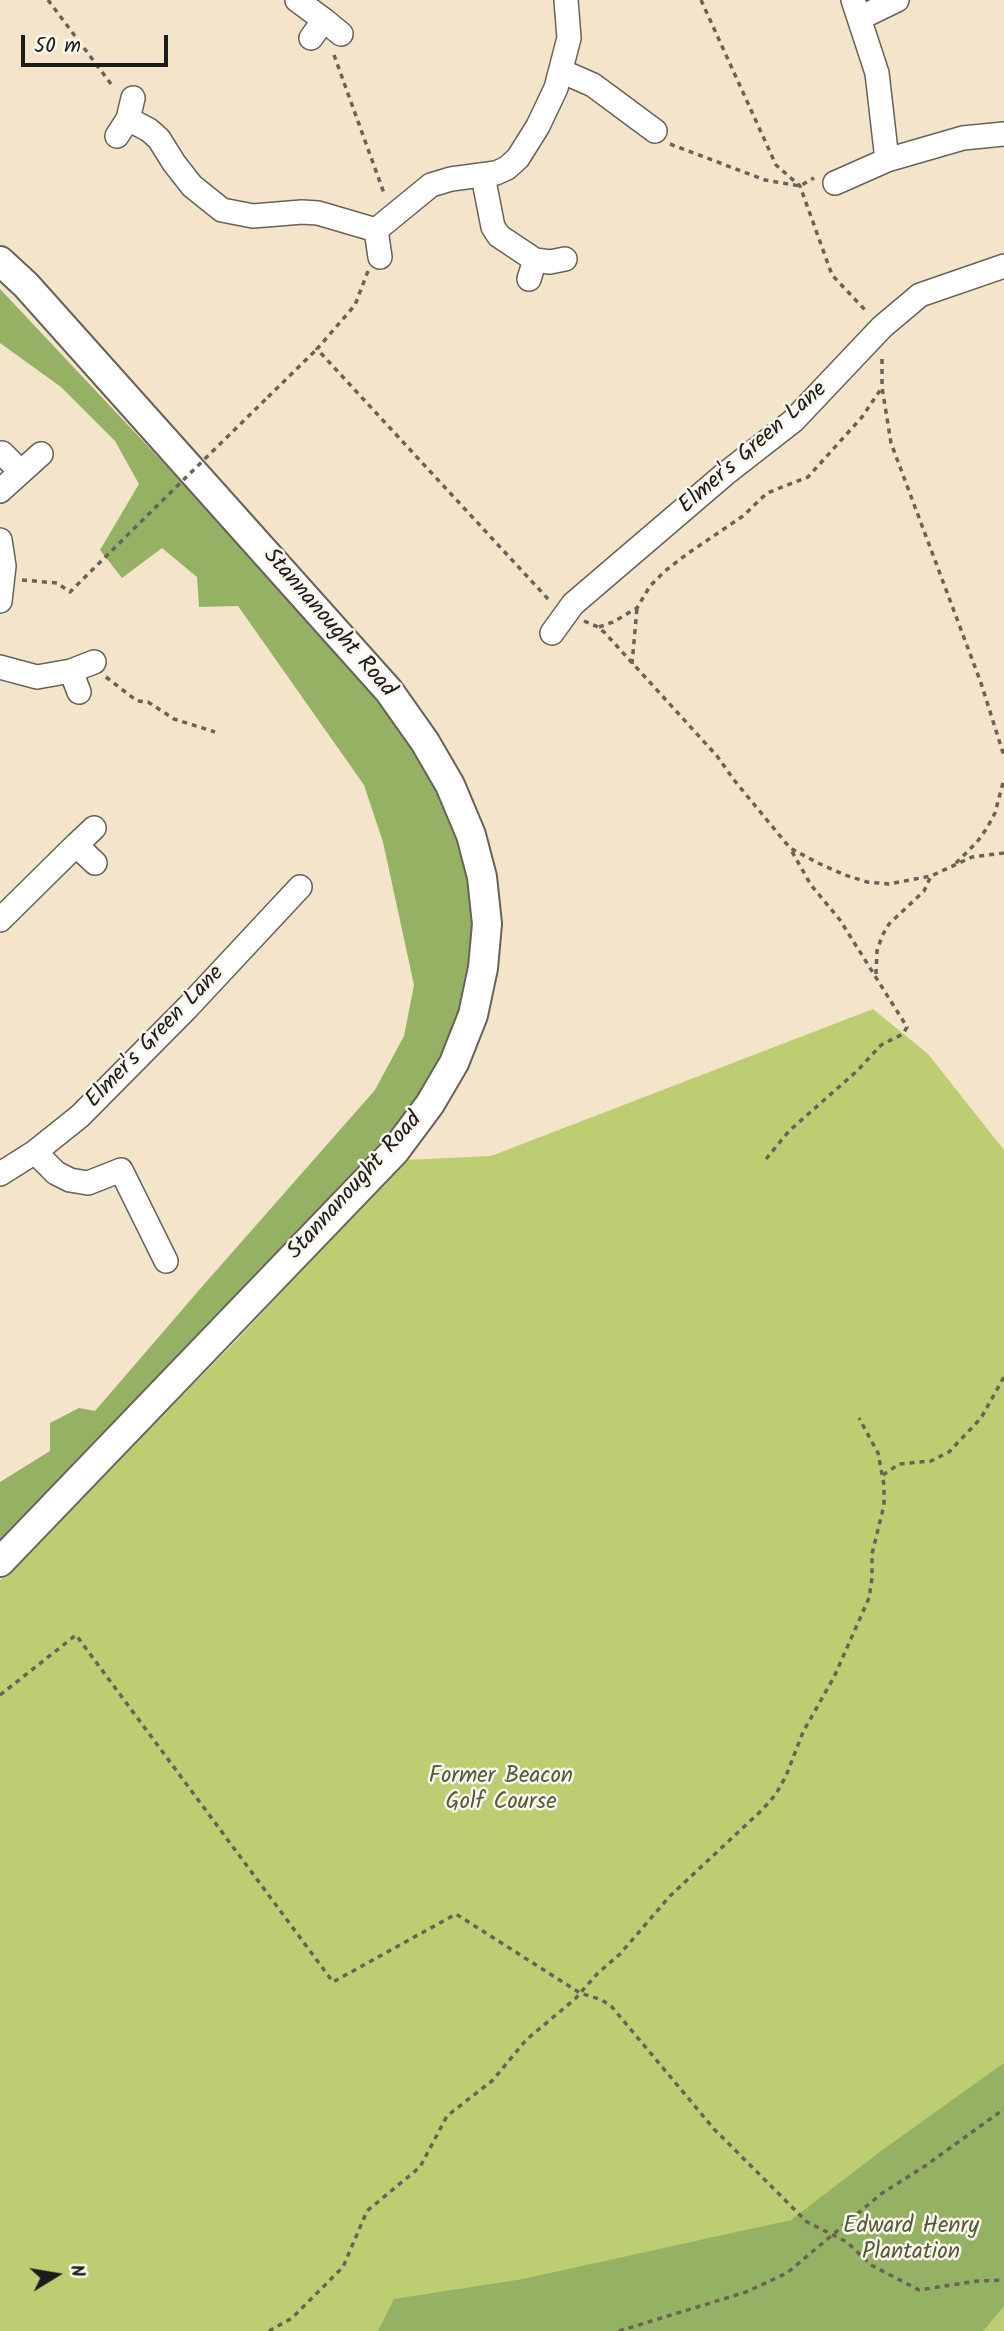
<!DOCTYPE html>
<html>
<head>
<meta charset="utf-8">
<style>
  body { margin:0 }
  #map { position:relative; width:1004px; height:2331px; overflow:hidden; background:#f4e4ca; font-family:Kalam,sans-serif }
  canvas { display:block }
  .north { position:absolute; left:21px; top:2240px; width:70px; height:70px; -webkit-text-stroke:5px #fbf7ec; paint-order:stroke; rotate:79deg; font-size:19px; font-weight:700; line-height:28px; text-align:center; color:#1c1c1c }
  .north::after { content:''; display:block; margin:auto; width:24px; height:32px; background:#1c1c1c; clip-path:polygon(50% 0,100% 100%,50% 72%,0 100%) }
  .scale { position:absolute; left:21px; top:35px; width:147px; height:32px; box-sizing:border-box; border:4px solid #1c1c1c; border-top:0; padding-left:9px; font-size:21px; line-height:24px; white-space:nowrap; color:#1c1c1c; -webkit-text-stroke:5px #fbf7ec; paint-order:stroke }
</style>
</head>
<body>
<div id="map">
<canvas width="1004" height="2331"></canvas>
<div class="north">N</div>
<div class="scale">50 m</div>
</div>
<script>
const context = document.querySelector('canvas').getContext('2d');
context.lineJoin = 'round';
function fill(path, color) { context.fillStyle = color; context.fill(path, 'evenodd'); }
const shape = rows => new Path2D(rows.map(r => 'M' + r).join(''));
function trace(path, color, width, dash) { context.strokeStyle = color; context.lineWidth = width; context.lineCap = dash ? 'butt' : 'round'; context.setLineDash(dash || []); context.stroke(path); }
function drawText(font, color, halo, rows, align = 'center') {
  context.font = font + ' Kalam,sans-serif'; context.lineWidth = 5; context.setLineDash([]); context.textBaseline = 'middle'; context.strokeStyle = halo; context.fillStyle = color; for (const [text, x, y, turn = 0] of rows) {
    context.save(); context.translate(x, y); context.rotate((+turn || 0) * Math.PI / 180); context.textAlign = isNaN(turn) ? turn : align; if (halo) context.strokeText(text, 0, 0); context.fillText(text, 0, 0); context.restore();
  }
}
fill(shape([
  [873,1009,928,1054,1004,1150,1004,2331,0,2331,0,1580,233,1344,405,1160,491,1156]
]), '#bcce71');
fill(shape([
  [0,289,268,574,392,711,439,782,464,840,475,897,471,1008,414,1118,0,1556,0,1482,50,1451,50,1423,79,1408,95,1411,200,1289,375,1090,404,1036,414,985,383,842,364,785,238,606,199,607,197,577,162,548,122,578,100,550,139,484,115,441,61,387,0,343],
  [1004,2063,1004,2306,983,2331,378,2331,394,2299,523,2279,791,2220,881,2151]
]), '#95b163');
const minor = shape([
  [297,0,324,20],
  [860,18,897,0],
  [311,38,324,20,341,34],
  [561,71,593,85,655,131],
  [128,119,149,130,159,139,174,163,192,186,222,210,253,216,302,212,318,213,376,230,431,185,451,179,496,173,507,168,518,158,538,126,556,88,569,38,566,0],
  [117,136,128,119,133,98],
  [887,160,963,138,1004,134],
  [483,176,493,227,499,236,535,260],
  [835,183,887,160,877,73,853,0],
  [376,230,380,257],
  [529,279,535,260,550,262,565,259],
  [2,453,21,472,41,454],
  [0,491,21,472],
  [0,540,4,566,0,601],
  [552,633,573,604,725,474,793,421,882,327,920,295,1004,266],
  [0,667,37,677,71,671],
  [79,692,71,671,94,662],
  [94,828,76,845,95,863],
  [0,920,76,845],
  [35,1152,56,1173,70,1180,88,1183,121,1170,166,1261],
  [0,1174,35,1152,80,1116,188,1007,300,887]
]);
const major = shape([
  [0,261,26,285,389,691,425,742,450,785,471,835,482,877,487,924,483,968,473,1015,454,1063,430,1104,395,1151,0,1562]
]);
trace(minor, '#686259', 26);
trace(major, '#686259', 32);
trace(shape([
  [48,0,114,88],
  [701,0,776,165,800,186,832,275,867,312],
  [334,55,385,196],
  [670,144,765,180,800,186,814,178],
  [368,271,355,305,317,349,549,600],
  [882,359,882,387,891,443,981,683,1004,756],
  [268,397,317,349],
  [22,580,57,583,70,592,169,494],
  [584,621,598,627,605,633,717,756,734,780,790,848,818,863,845,875,867,882,889,884,931,876,972,857,1004,853],
  [599,627,613,622,637,608,650,586,665,571,687,554,743,516,767,493,808,477,862,417,881,389],
  [632,664,637,608],
  [106,677,137,701,148,702,174,719,215,732],
  [956,863,977,842,987,828,995,813,1004,779],
  [876,974,877,951,882,936,889,924,924,891,931,876],
  [766,1159,789,1131,857,1071,881,1045,903,1034,907,1027,840,920,811,885,791,850],
  [883,1475,899,1464,931,1461,949,1452,981,1418,1004,1377],
  [0,1695,76,1635,333,1982,456,1914,580,1993,602,2000,612,2007,714,2129,807,2222,847,2242,871,2265,919,2290,978,2281,1004,2280],
  [269,2331,292,2318,343,2267,367,2211,420,2167,447,2116,493,2080,526,2040,575,1999,598,1973,620,1954,670,1896,763,1809,776,1794,786,1776,803,1732,834,1677,869,1598,872,1578,872,1554,884,1505,884,1485,878,1453,859,1418],
  [619,2331,746,2292,787,2273,881,2194,925,2166,1004,2109]
]), '#686259', 3.5, [5, 5]);
trace(minor, '#fff', 23);
trace(major, '#fff', 28);
trace(shape([
  [169,494,268,397]
]), '#686259', 3.5, [5, 5]);
drawText('23px', '#1c1c1c', '#fbf7ec', [
  ["Elmer's Green Lane",754,449,-41],
  ["Stannanought Road",328,624,49],
  ["Elmer's Green Lane",156,1038,-46],
  ["Stannanought Road",356,1187,-48]
]);
drawText('23px', '#545a3a', '#fbf7ec', [
  ["Former Beacon",501,1778],
  ["Golf Course",501,1804],
  ["Edward Henry",911,2228],
  ["Plantation",911,2254]
]);
</script>
</body>
</html>
